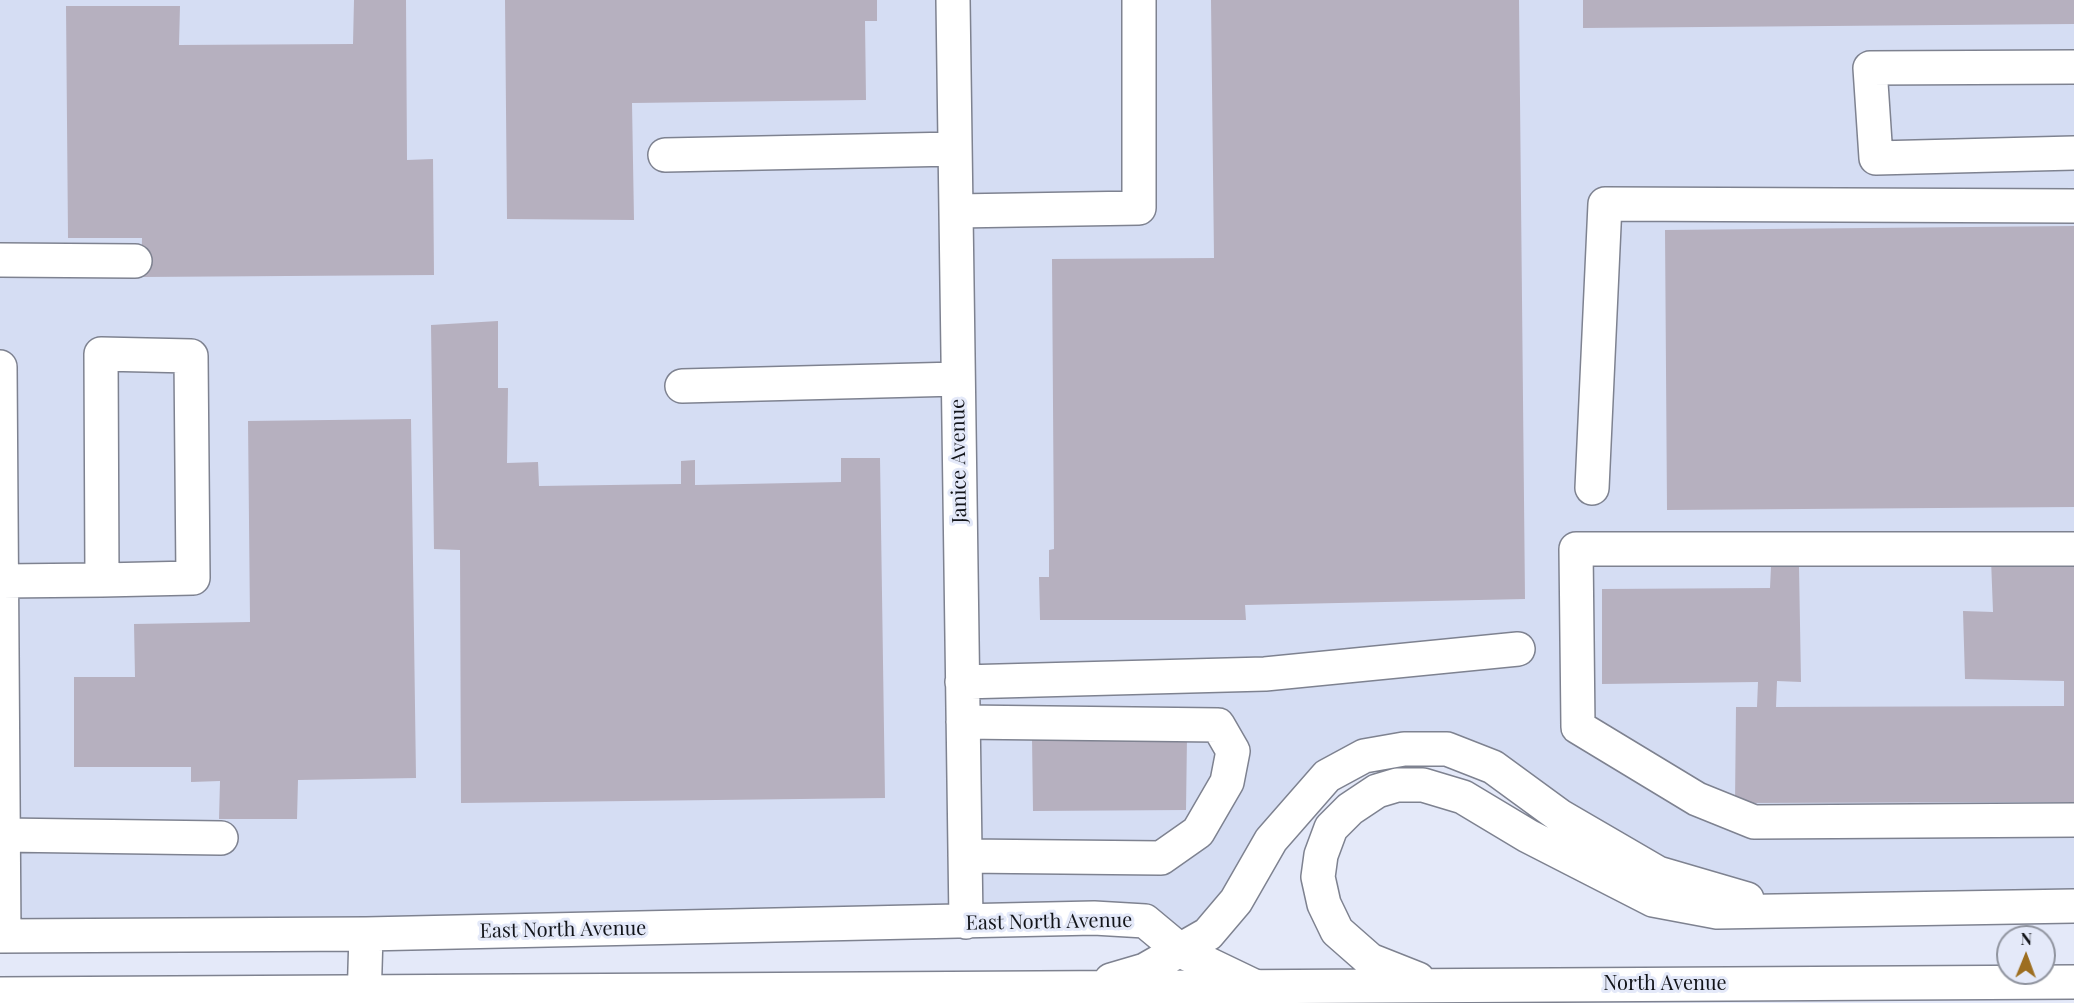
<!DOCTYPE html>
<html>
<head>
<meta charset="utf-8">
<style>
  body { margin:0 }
  #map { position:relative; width:2074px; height:1003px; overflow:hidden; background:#e4e9f9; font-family:"Playfair Display",serif }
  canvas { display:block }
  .north { position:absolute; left:1996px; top:925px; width:60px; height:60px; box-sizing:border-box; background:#e4e9f9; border:2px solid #90949f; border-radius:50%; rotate:1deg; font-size:16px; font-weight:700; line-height:24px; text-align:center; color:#121419 }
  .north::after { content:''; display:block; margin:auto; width:21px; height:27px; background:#9d6e20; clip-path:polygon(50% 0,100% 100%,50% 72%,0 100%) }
</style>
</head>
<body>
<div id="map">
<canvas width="2074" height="1003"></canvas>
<div class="north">N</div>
</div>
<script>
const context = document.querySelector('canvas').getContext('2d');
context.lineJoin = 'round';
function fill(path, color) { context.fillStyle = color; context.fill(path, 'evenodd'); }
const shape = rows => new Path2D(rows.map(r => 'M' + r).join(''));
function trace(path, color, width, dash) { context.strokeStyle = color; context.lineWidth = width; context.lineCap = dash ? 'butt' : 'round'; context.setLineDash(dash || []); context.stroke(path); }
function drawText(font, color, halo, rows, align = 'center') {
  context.font = font + ' "Playfair Display",serif'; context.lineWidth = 6; context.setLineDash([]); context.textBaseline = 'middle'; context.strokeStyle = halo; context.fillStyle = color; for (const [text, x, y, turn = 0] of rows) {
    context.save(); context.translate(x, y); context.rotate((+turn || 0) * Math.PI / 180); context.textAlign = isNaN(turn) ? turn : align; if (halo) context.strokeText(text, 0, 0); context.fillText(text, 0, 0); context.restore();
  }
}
fill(shape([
  [0,0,2074,0,2074,907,1786,910,1658,873,1493,767,1364,756,1181,951,1145,921,5,936,0,538]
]), '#d5ddf3');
fill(shape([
  [354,0,406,0,407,160,433,159,434,275,141,277,142,238,68,238,66,6,180,6,179,45,353,44],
  [505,0,877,0,877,21,865,21,866,100,632,103,634,220,507,219],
  [1211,0,1519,0,1525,599,1245,605,1246,620,1040,620,1039,577,1049,577,1049,550,1054,549,1052,259,1214,258],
  [1583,0,2074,0,2074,24,1583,28],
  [2074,226,2074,507,1667,510,1665,230],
  [498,321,498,388,508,388,507,463,538,462,539,486,681,484,681,461,695,460,695,485,841,482,841,458,880,458,885,798,461,803,460,550,434,549,431,325],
  [411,419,416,778,298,780,297,819,219,819,220,781,191,782,191,767,74,767,74,677,135,677,134,624,250,622,248,421],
  [1991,559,2074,560,2074,802,1735,803,1736,707,1757,707,1758,682,1602,684,1602,589,1770,588,1771,567,1799,567,1801,682,1777,681,1776,707,2064,706,2064,681,1965,679,1963,611,1993,612],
  [1032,737,1187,737,1186,810,1033,811]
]), '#b6b0bf');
const minor = shape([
  [953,0,966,922],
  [2074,67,1870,68,1876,158,2074,153],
  [665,155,955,149],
  [956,211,1139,208,1139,0],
  [0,260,135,261],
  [0,367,4,936],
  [682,386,958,379],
  [1592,488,1605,204,2074,206],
  [2074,549,1576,549,1578,727,1697,799,1754,822,2074,820],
  [2,581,102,580,193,578,191,356,101,354,102,580],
  [962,682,1265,674,1518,649],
  [963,722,1218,725,1233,751,1227,782,1198,832,1161,858,965,856],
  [3,835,221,838],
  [0,936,366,934,1094,918,1145,921,1181,951,1256,987],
  [364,1003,366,934]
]);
const major = shape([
  [1418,979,1370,960,1337,931,1324,904,1318,877,1321,855,1331,828,1350,809,1377,791,1397,785,1423,785,1463,797,1528,836,1653,900,1717,912,2074,906],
  [1111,980,1145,970,1208,934,1236,901,1271,840,1327,776,1364,756,1404,749,1447,749,1493,767,1560,816,1658,873,1747,899],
  [0,994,2074,982]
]);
trace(minor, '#7e8290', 36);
trace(major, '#7e8290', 36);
trace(minor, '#fff', 33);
trace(major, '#fff', 33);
drawText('20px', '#121419', '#e4e9f9', [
  ["Janice Avenue",959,461,-91],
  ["East North Avenue",1049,922,-1],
  ["East North Avenue",563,930,-1],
  ["North Avenue",1665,984]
]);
</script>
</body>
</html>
